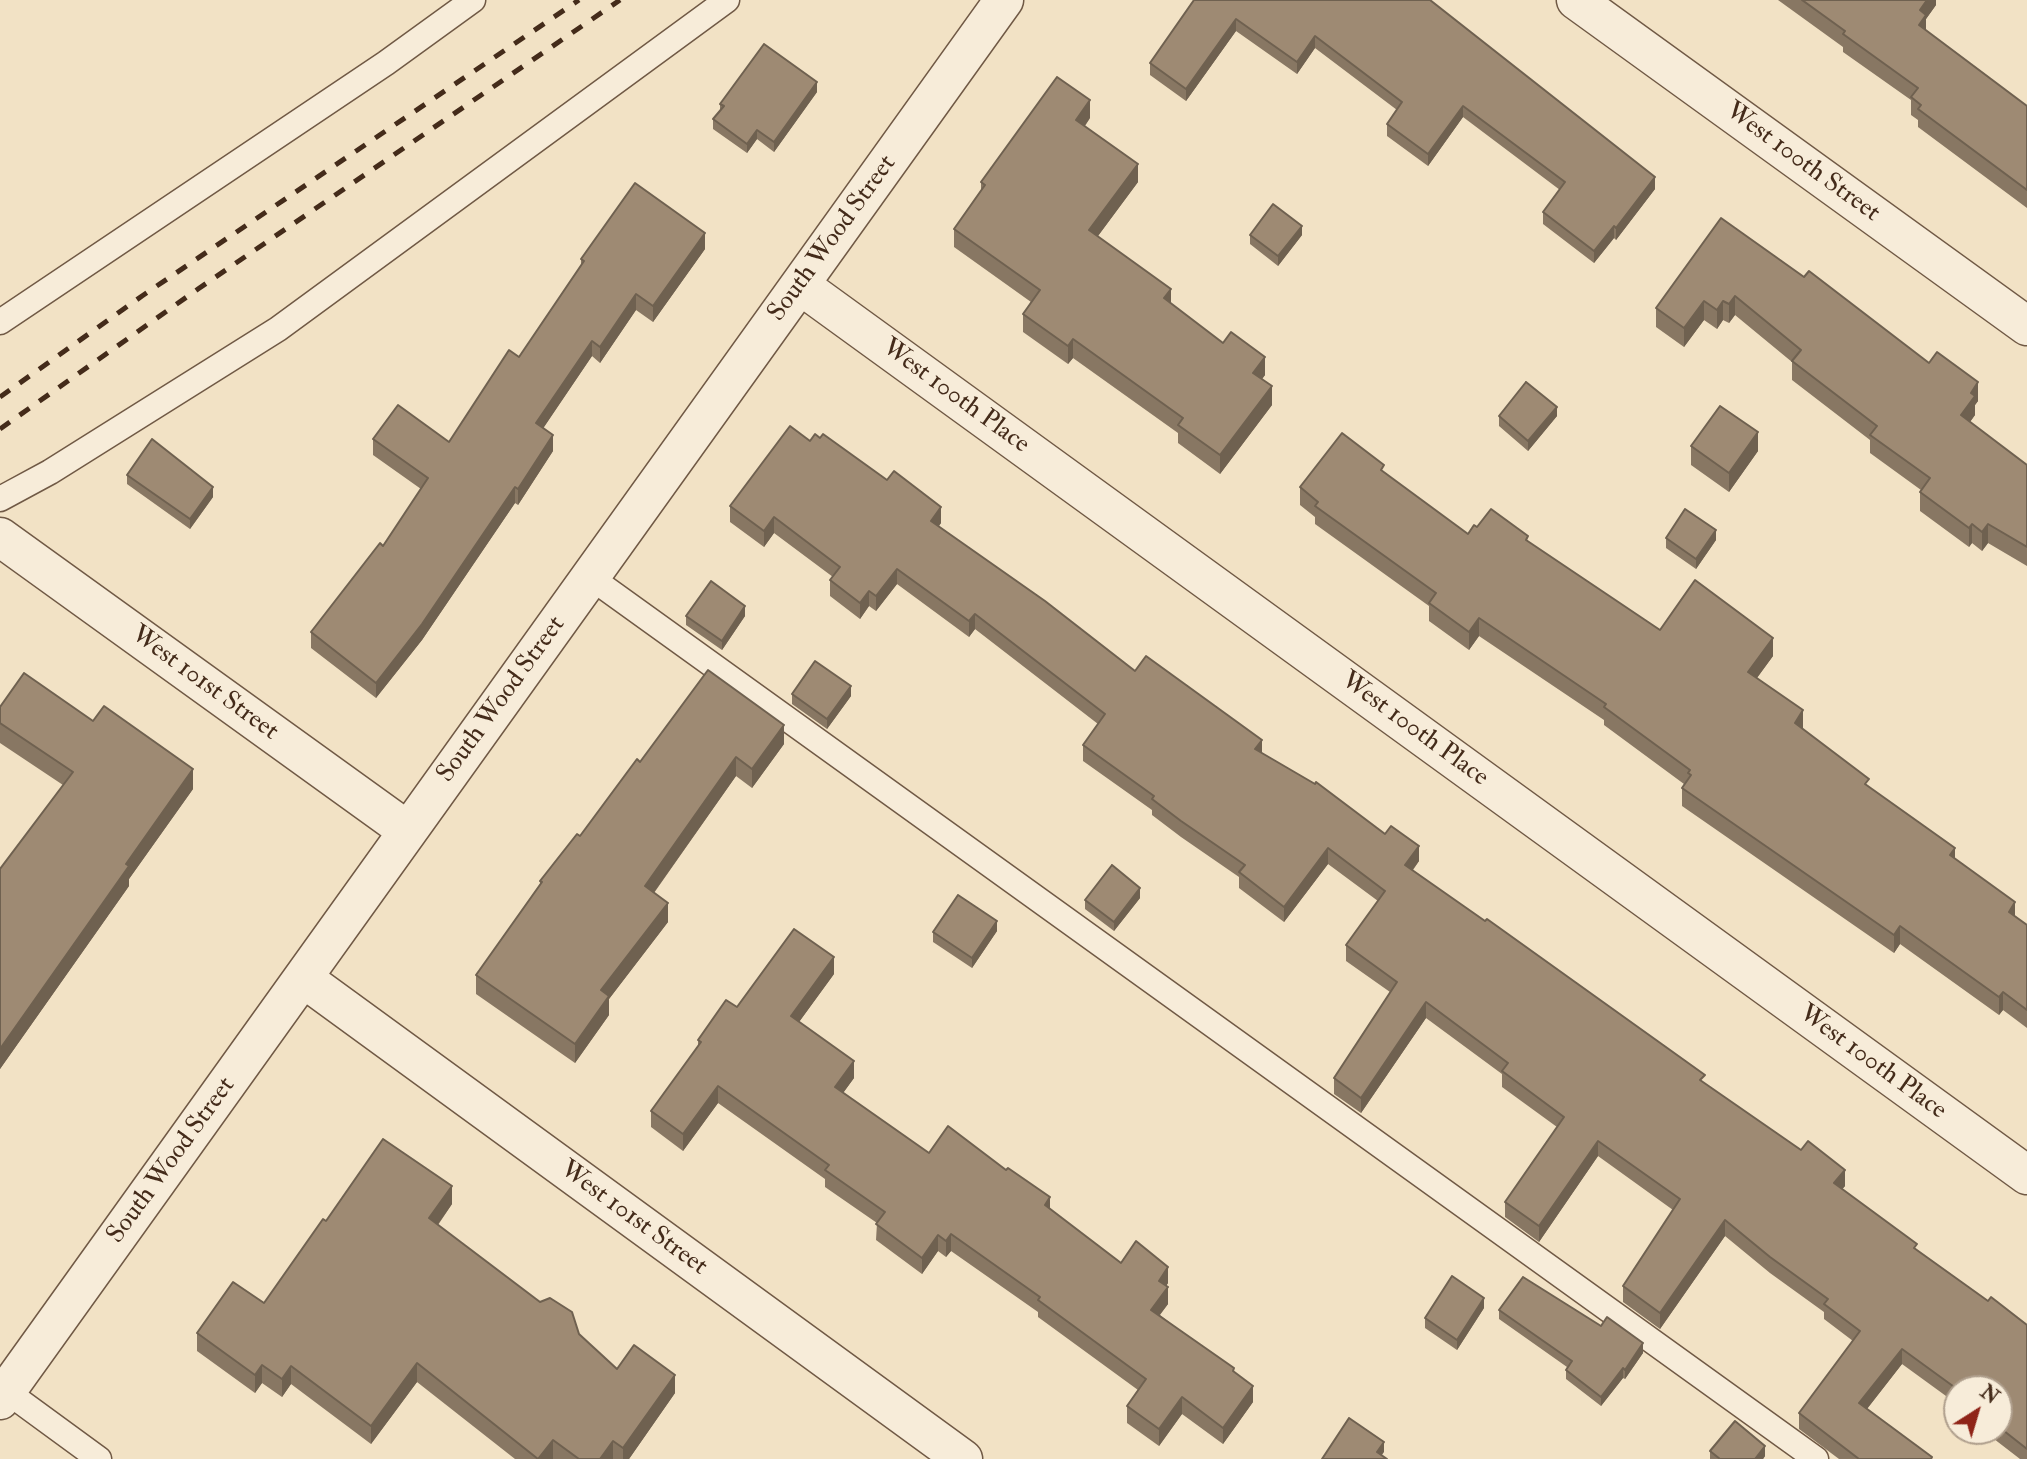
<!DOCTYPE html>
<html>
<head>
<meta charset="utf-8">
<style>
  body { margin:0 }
  #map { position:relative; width:2027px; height:1459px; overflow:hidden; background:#f2e2c5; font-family:"IM FELL Double Pica",serif }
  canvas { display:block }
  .north { position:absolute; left:1943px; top:1375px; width:70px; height:70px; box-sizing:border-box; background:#f7ecd9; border:2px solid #af9f8d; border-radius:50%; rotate:37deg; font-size:19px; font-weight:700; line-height:28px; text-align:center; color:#442b1a }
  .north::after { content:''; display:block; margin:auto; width:24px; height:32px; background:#8f2418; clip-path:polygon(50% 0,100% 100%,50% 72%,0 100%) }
</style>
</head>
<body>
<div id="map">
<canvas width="2027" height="1459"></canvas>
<div class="north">N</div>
</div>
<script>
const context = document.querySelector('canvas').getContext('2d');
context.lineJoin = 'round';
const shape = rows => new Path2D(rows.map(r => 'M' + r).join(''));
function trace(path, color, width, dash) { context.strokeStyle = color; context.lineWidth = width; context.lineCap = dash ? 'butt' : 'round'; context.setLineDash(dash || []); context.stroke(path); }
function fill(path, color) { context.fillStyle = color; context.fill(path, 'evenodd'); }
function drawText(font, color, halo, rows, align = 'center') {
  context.font = font + ' "IM FELL Double Pica",serif'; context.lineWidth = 6; context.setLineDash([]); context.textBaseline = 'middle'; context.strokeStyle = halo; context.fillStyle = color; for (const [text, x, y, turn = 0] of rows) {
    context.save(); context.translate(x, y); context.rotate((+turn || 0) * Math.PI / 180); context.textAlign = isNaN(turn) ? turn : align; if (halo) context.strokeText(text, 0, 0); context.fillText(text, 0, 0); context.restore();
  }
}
const lane = shape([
  [0,322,386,63,473,0],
  [0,499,50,472,278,329,727,0],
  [590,577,1816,1459],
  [6,1391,99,1459]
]);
const street = shape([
  [1576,0,2027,326],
  [800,285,2027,1175],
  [0,537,408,831],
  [303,978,963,1459],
  [0,1400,1004,0]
]);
trace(lane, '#705945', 27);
trace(street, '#705945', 41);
trace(lane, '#f7ecd9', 24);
trace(street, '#f7ecd9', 38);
trace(shape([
  [0,397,142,296,579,0],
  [0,429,198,289,620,0]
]), '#442b1a', 5, [12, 12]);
fill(shape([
  [1194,0,1430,0,1655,189,1616,240,1614,238,1594,263,1543,224,1543,212,1560,190,1463,117,1428,166,1387,136,1387,124,1397,110,1315,48,1297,74,1236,31,1186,101,1150,75,1150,63],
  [1778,0,1936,0,1936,5,1926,19,1926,30,2027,106,2027,208,1918,127,1918,120,1911,115,1911,100,1843,52,1843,47],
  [817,92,774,152,757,139,747,153,713,129,713,119,720,111,720,104],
  [1090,118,1085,126,1138,182,1098,236,1171,304,1265,375,1262,379,1272,405,1220,474,1178,443,1178,433,1073,358,1068,364,1023,332,1023,314,1031,302,954,247,954,229,981,190,981,182],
  [1721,218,1978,401,1975,405,1975,415,1970,422,2027,465,2027,566,1988,543,1982,551,1972,543,1969,547,1920,511,1920,492,1921,490,1870,453,1870,440,1792,380,1792,362,1735,315,1729,323,1723,320,1717,329,1704,320,1684,347,1656,327,1656,308],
  [1250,235,1302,235,1278,266,1250,244],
  [705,249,653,322,636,310,600,363,592,356,543,428,553,451,518,505,515,503,422,640,376,698,311,648,311,632,383,546,421,489,373,455,373,439,449,442,519,357,581,265,581,259],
  [1499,416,1557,416,1528,451,1499,426],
  [810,441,887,480,941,523,939,526,1135,671,1262,753,1419,861,1413,870,1845,1186,1842,1189,1917,1250,1988,1301,2027,1325,2027,1459,2020,1459,1985,1432,1985,1431,1999,1431,1999,1389,1957,1389,1957,1404,1902,1364,1867,1409,1932,1459,1839,1459,1799,1429,1799,1413,1853,1341,1824,1319,1824,1312,1770,1273,1725,1236,1660,1329,1623,1302,1623,1286,1673,1210,1598,1156,1539,1242,1505,1217,1505,1202,1557,1127,1502,1087,1502,1074,1426,1018,1361,1113,1334,1094,1334,1078,1390,992,1346,961,1346,945,1378,901,1328,864,1284,922,1239,888,1239,877,1181,837,1152,815,1152,810,1083,761,1083,745,1098,724,975,629,969,637,897,584,876,611,869,606,860,619,830,596,830,580,833,577,774,533,764,547,730,522,730,506],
  [1691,446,1758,451,1729,492,1691,465],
  [1384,473,1468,534,1477,527,1528,542,1660,630,1773,656,1757,678,1802,729,1869,787,1955,859,2015,916,2027,925,2027,1028,2003,1010,1999,1015,1900,944,1894,953,1682,806,1682,788,1684,784,1604,725,1604,720,1479,636,1469,650,1429,621,1429,606,1315,524,1315,517,1300,505,1300,487],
  [127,475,213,497,190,529,127,484],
  [1666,538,1716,540,1696,569,1666,548],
  [686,616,745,616,722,650,686,625],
  [792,694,851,696,827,729,792,704],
  [0,707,93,721,193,789,129,879,129,886,0,1069,0,869,63,785,0,743],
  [784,744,752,788,736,776,654,893,668,922,609,999,609,1015,575,1063,476,994,476,975,540,884,540,881,580,836,640,762],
  [1140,898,1114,931,1085,909,1085,900],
  [997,931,972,968,933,942,933,932],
  [834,974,799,1022,854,1078,843,1093,929,1153,1050,1209,1121,1263,1168,1283,1166,1286,1168,1304,1160,1315,1234,1372,1253,1402,1223,1444,1182,1414,1159,1446,1127,1423,1127,1406,1138,1390,1038,1317,1038,1312,951,1251,946,1257,938,1251,922,1274,876,1240,877,1223,825,1187,825,1179,718,1103,683,1151,651,1127,651,1111,698,1047,698,1040,737,1007],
  [452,1204,438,1225,579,1334,617,1369,675,1393,629,1459,515,1459,417,1382,371,1444,291,1384,282,1397,262,1383,255,1393,197,1351,197,1333,264,1303,326,1221],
  [1484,1308,1457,1350,1425,1328,1425,1318],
  [1499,1310,1643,1353,1625,1379,1623,1378,1601,1406,1566,1379,1566,1370,1567,1367,1499,1319],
  [1710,1451,1765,1456,1763,1459,1710,1459]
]), '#887763');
fill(shape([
  [1927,0,1936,0,1936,5,1926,19,1926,33,1919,43,1920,10],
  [1236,19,1236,31,1186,101,1186,89],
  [1315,36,1315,48,1297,74,1297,62],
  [817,82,817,92,774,152,774,142],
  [1090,100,1090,118,1076,138,1076,120],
  [1463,106,1463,117,1428,166,1428,154],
  [757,130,757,139,747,153,747,144],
  [1138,164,1138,182,1089,248,1089,230],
  [1655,177,1655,189,1616,240,1616,228],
  [1302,226,1302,235,1278,266,1278,256],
  [1614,226,1614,238,1594,263,1594,251],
  [705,233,705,249,653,322,653,306],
  [1171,289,1171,307,1164,298],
  [636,294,636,310,600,363,600,347],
  [1735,296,1735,315,1729,323,1729,304],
  [1704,301,1704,320,1684,347,1684,328],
  [1723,301,1723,320,1717,329,1717,310],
  [1073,339,1073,358,1068,364,1068,346],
  [592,341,592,356,536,439,536,423],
  [1265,357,1265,375,1253,391,1253,373],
  [1978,382,1978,401,1975,405,1975,415,1961,434,1961,415,1971,393],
  [1272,386,1272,405,1220,474,1220,455],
  [1557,407,1557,416,1528,451,1528,441],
  [1758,432,1758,451,1729,492,1729,473],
  [553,435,553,451,518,505,518,489],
  [213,487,213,497,190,529,190,519],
  [515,487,515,503,422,640,376,698,376,683],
  [941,507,941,523,931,536,931,521],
  [774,517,774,533,764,547,764,531],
  [1972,524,1972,543,1969,547,1969,528],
  [1988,524,1988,543,1982,551,1982,532],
  [1716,530,1716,540,1696,569,1696,559],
  [897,569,897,584,876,611,876,596],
  [869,591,869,606,860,619,860,603],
  [745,606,745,616,722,650,722,641],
  [975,614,975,629,969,637,969,621],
  [1479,618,1479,636,1469,650,1469,632],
  [1773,638,1773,656,1748,690,1748,672],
  [851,686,851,696,827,729,827,719],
  [1803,710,1803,728,1795,741,1795,723],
  [784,725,784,744,752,788,752,769],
  [1262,740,1262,756,1255,749],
  [736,757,736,776,645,905,645,886],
  [193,769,193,789,129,879,129,886,0,1069,0,1049,126,864],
  [1419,846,1419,861,1405,880,1405,865],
  [1328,848,1328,864,1284,922,1284,907],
  [1955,848,1955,866,1950,855],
  [1140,888,1140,898,1114,931,1114,922],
  [2015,902,2015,920,2009,912],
  [668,903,668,922,609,999,609,1015,575,1063,575,1044,601,990],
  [997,921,997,931,972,968,972,958],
  [1900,926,1900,944,1894,953,1894,935],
  [834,957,834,974,791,1033,791,1016],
  [2003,992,2003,1010,1999,1015,1999,997],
  [1426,1002,1426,1018,1361,1113,1361,1098],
  [854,1061,854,1078,835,1104,835,1087],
  [718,1086,718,1103,683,1151,683,1134],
  [1598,1141,1598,1156,1539,1242,1539,1226],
  [1845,1170,1845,1186,1834,1199,1834,1183],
  [452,1186,452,1204,429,1237,429,1218],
  [1050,1197,1050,1214,1045,1205],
  [1725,1220,1725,1236,1660,1329,1660,1313],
  [951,1234,951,1251,946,1257,946,1241],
  [938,1235,938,1251,922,1274,922,1258],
  [1168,1267,1168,1283,1159,1297,1159,1281],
  [1168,1287,1168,1304,1151,1326,1151,1310],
  [1484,1298,1484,1308,1457,1350,1457,1340],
  [1643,1343,1643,1353,1625,1379,1625,1370],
  [1902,1349,1902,1364,1859,1419,1859,1403],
  [417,1363,417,1382,371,1444,371,1426],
  [262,1365,262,1383,255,1393,255,1375],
  [291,1366,291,1384,282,1397,282,1379],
  [1623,1368,1623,1378,1601,1406,1601,1397],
  [675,1375,675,1393,629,1459,623,1459,623,1448],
  [1253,1386,1253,1402,1223,1444,1223,1428],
  [1182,1397,1182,1414,1159,1446,1159,1429],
  [553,1440,553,1459,539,1459],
  [613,1441,613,1459,600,1459],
  [1384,1442,1384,1452,1379,1459,1377,1452],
  [1765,1446,1765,1456,1763,1459,1755,1459]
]), '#6f6150');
const building = shape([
  [1194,0,1430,0,1655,177,1616,228,1614,226,1594,251,1543,212,1565,182,1463,106,1428,154,1387,124,1402,102,1315,36,1297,62,1236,19,1186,89,1150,63,1194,0],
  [1802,0,1927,0,1920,10,1926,15,1919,25,2027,106,2027,190,1918,109,1921,105,1911,97,1918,88,1843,34,1845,31,1802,0],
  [764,44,817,82,774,142,757,130,747,144,713,119,724,106,720,104,764,44],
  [1057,77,1090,100,1076,120,1138,164,1089,230,1171,289,1164,298,1223,343,1231,332,1265,357,1253,373,1272,386,1220,455,1178,425,1183,418,1073,339,1068,346,1023,314,1040,290,954,229,985,185,981,182,1057,77],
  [635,183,705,233,653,306,636,294,600,347,592,341,536,423,553,435,518,489,515,487,422,624,376,683,311,632,380,543,383,546,428,478,373,439,398,405,449,442,509,350,519,357,584,261,581,259,635,183],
  [1273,204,1302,226,1278,256,1250,235,1273,204],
  [1721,218,1804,277,1809,271,1929,363,1937,352,1978,382,1971,393,1975,396,1961,415,2027,465,2027,547,1988,524,1982,532,1972,524,1969,528,1920,492,1930,478,1870,435,1877,426,1792,361,1801,350,1735,296,1729,304,1723,301,1717,310,1704,301,1684,328,1656,308,1721,218],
  [1526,382,1557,407,1528,441,1499,416,1526,382],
  [1720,406,1758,432,1729,473,1691,446,1720,406],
  [790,426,810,441,815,434,820,438,823,434,887,480,894,471,941,507,931,521,1045,601,1135,671,1146,656,1262,740,1255,749,1315,784,1316,782,1385,834,1391,826,1419,846,1405,865,1485,921,1487,919,1705,1075,1700,1080,1801,1150,1808,1141,1845,1170,1834,1183,1917,1244,1914,1248,1988,1301,1991,1297,2027,1325,2027,1449,1999,1427,1999,1389,1957,1389,1902,1349,1859,1403,1932,1457,1931,1459,1859,1459,1799,1413,1860,1331,1824,1304,1828,1299,1770,1257,1725,1220,1660,1313,1623,1286,1680,1199,1598,1141,1539,1226,1505,1202,1564,1117,1502,1071,1508,1063,1426,1002,1361,1098,1334,1078,1397,982,1346,945,1385,891,1328,848,1284,907,1239,872,1245,865,1181,821,1152,799,1154,796,1083,745,1105,714,975,614,969,621,897,569,876,596,869,591,860,603,830,580,840,567,774,517,764,531,730,506,790,426],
  [1342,433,1384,465,1381,470,1468,534,1474,525,1477,527,1491,509,1528,536,1526,540,1660,630,1695,580,1773,638,1748,672,1803,710,1795,723,1869,779,1865,784,1955,848,1950,855,2015,902,2009,912,2027,925,2027,1010,2003,992,1999,997,1900,926,1894,935,1682,788,1691,775,1688,773,1690,770,1604,707,1606,704,1479,618,1469,632,1429,603,1436,593,1315,506,1318,502,1300,487,1342,433],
  [152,439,213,487,190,519,127,475,152,439],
  [1685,509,1716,530,1696,559,1666,538,1685,509],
  [711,581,745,606,722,641,686,616,711,581],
  [815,661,851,686,827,719,792,694,815,661],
  [708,670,784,725,752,769,736,757,645,886,668,903,601,990,609,996,575,1044,476,975,542,882,540,881,577,834,580,836,637,759,640,762,708,670],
  [24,673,93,721,104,706,193,769,126,864,129,866,0,1049,0,869,73,772,0,723,0,707,24,673],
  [1112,865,1140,888,1114,922,1085,900,1112,865],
  [958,895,997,921,972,958,933,932,958,895],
  [794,929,834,957,791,1016,854,1061,835,1087,929,1153,948,1126,1006,1170,1008,1168,1050,1197,1045,1205,1121,1263,1136,1241,1168,1267,1159,1281,1168,1287,1151,1310,1234,1368,1233,1371,1253,1386,1223,1428,1182,1397,1159,1429,1127,1406,1146,1379,1038,1300,1040,1297,951,1234,946,1241,938,1235,922,1258,876,1224,885,1212,825,1170,829,1165,718,1086,683,1134,651,1111,701,1042,698,1040,726,1000,737,1007,794,929],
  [383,1139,452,1186,429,1218,540,1302,550,1298,572,1312,579,1334,617,1369,634,1345,675,1375,623,1448,613,1441,600,1459,579,1459,553,1440,538,1459,417,1363,371,1426,291,1366,282,1379,262,1365,255,1375,197,1333,233,1282,264,1303,323,1219,326,1221,383,1139],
  [1452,1276,1484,1298,1457,1340,1425,1318,1452,1276],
  [1523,1277,1601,1326,1607,1317,1643,1343,1625,1370,1623,1368,1601,1397,1566,1370,1572,1361,1499,1310,1523,1277],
  [1349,1418,1384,1442,1377,1452,1387,1459,1322,1459,1349,1418],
  [1735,1421,1765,1446,1755,1459,1720,1459,1710,1451,1735,1421]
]);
fill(building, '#9e8a73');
trace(building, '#6f6150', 2);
drawText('26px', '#442b1a', '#f7ecd9', [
  ["West 100th Street",1802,163,36],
  ["South Wood Street",833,239,-54],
  ["West 100th Place",955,397,36],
  ["West 101st Street",204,684,36],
  ["South Wood Street",502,700,-54],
  ["West 100th Place",1414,730,36],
  ["West 100th Place",1872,1063,36],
  ["South Wood Street",172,1161,-54],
  ["West 101st Street",633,1219,36]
]);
</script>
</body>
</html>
